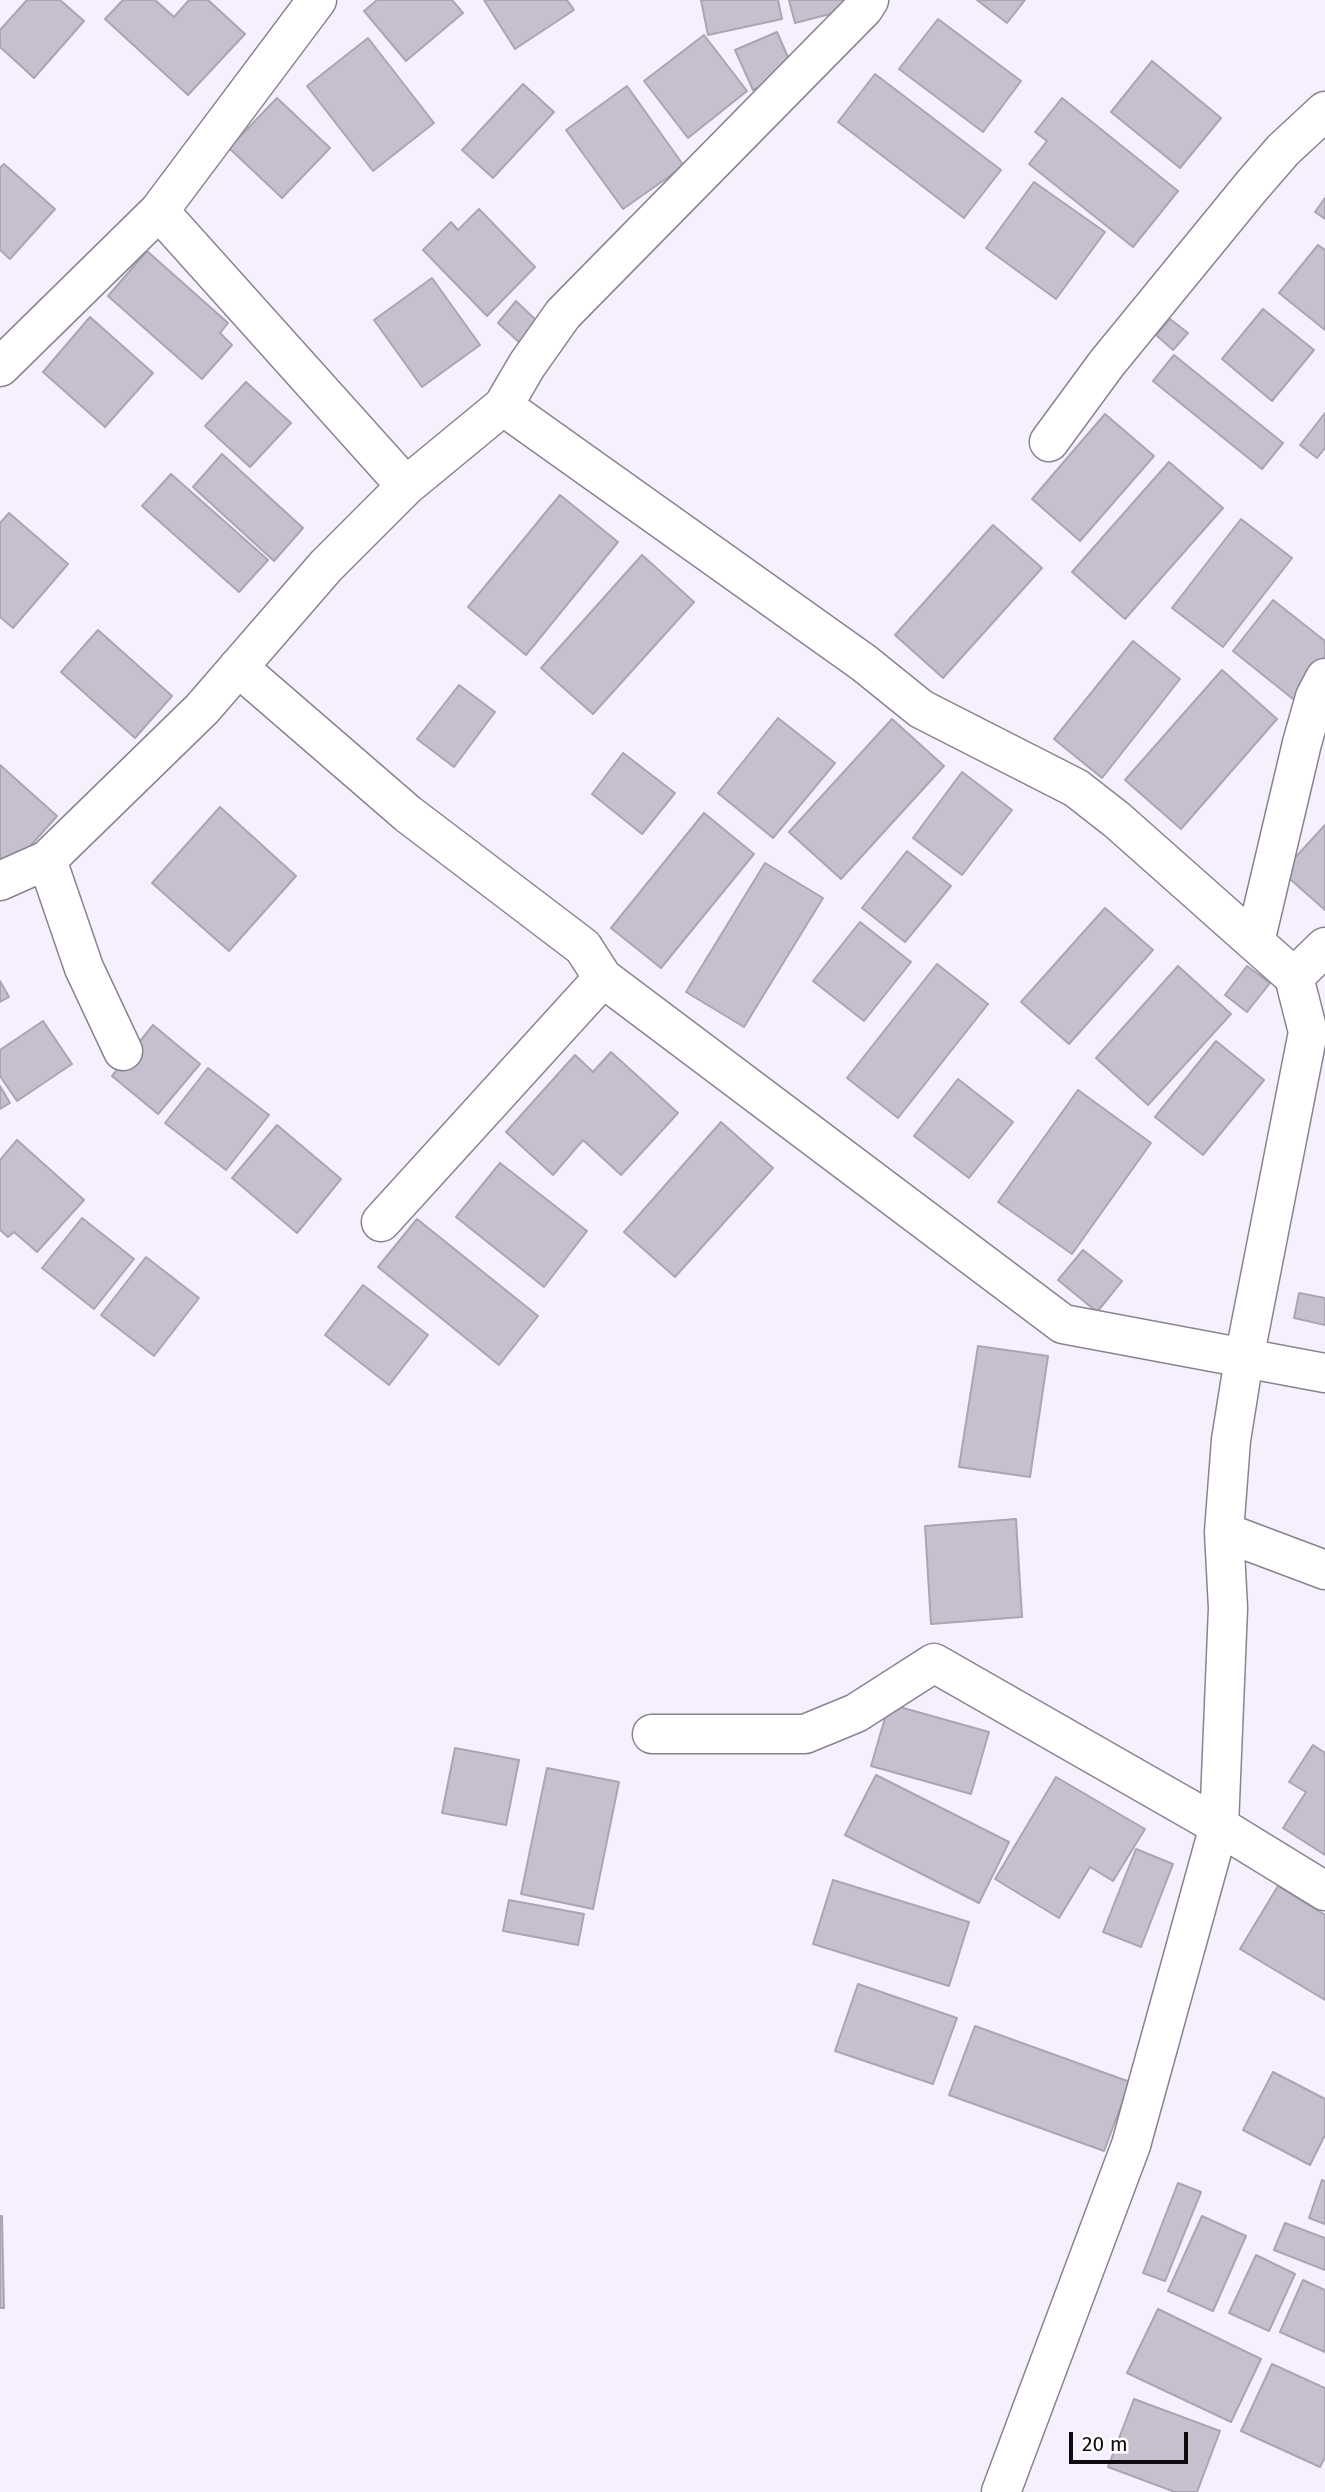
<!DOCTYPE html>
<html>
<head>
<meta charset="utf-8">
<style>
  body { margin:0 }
  #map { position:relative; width:1325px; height:2492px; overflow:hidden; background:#f6effe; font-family:"Fira Sans",sans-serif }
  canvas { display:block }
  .scale { position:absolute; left:1069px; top:2432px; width:119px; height:32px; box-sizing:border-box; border:4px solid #0e0b10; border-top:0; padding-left:9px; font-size:21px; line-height:24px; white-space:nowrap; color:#0e0b10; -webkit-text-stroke:5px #fff; paint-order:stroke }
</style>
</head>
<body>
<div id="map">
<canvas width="1325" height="2492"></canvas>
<div class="scale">20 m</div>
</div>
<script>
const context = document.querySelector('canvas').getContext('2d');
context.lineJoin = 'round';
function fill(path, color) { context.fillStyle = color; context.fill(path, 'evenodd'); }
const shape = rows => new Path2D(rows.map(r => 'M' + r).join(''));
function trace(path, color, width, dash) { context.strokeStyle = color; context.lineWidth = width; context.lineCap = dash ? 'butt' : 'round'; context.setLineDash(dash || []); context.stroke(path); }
const building = shape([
  [27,0,60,0,84,21,34,78,0,47,0,30,27,0],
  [123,0,155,0,174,17,189,0,208,0,245,34,188,95,105,19,123,0],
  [377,0,452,0,463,13,406,61,364,11,377,0],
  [484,0,567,0,574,10,515,49,484,0],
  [701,0,778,0,782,19,708,35,701,0],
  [789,0,860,0,861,6,795,23,789,0],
  [977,0,1025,0,1007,23,977,0],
  [938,19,1021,81,983,132,899,69,938,19],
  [777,32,794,71,753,90,735,50,777,32],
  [704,35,747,91,688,138,644,81,704,35],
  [368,38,434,123,373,171,307,86,368,38],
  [1152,61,1221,118,1180,168,1111,112,1152,61],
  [875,74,1001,170,964,218,838,122,875,74],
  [523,84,554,112,493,178,462,150,523,84],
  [627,86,684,166,623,209,566,130,627,86],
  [277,98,330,148,282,198,229,148,277,98],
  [1062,98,1178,191,1133,247,1029,164,1047,141,1035,132,1062,98],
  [4,164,55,209,10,259,0,250,0,168,4,164],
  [1034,182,1105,232,1056,299,986,248,1034,182],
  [1325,198,1325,219,1315,212,1325,198],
  [479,209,535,267,487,316,423,250,451,222,458,230,479,209],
  [1318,245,1325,250,1325,330,1279,293,1318,245],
  [147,251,228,323,220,333,232,345,202,379,108,296,147,251],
  [432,278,480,345,422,387,374,320,432,278],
  [516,301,539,323,520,343,498,323,516,301],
  [1263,309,1314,350,1272,401,1222,359,1263,309],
  [90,317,153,373,105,427,43,372,90,317],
  [1170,319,1188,333,1173,350,1156,335,1170,319],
  [1174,355,1283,443,1262,469,1153,381,1174,355],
  [246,382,291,423,250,467,205,426,246,382],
  [1325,413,1325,448,1317,458,1300,445,1325,413],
  [1105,414,1154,456,1080,541,1032,499,1105,414],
  [222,454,303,528,274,561,193,487,222,454],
  [1169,462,1223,508,1125,619,1072,572,1169,462],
  [171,474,268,560,239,592,142,506,171,474],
  [560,495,618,542,526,655,468,607,560,495],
  [9,513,68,564,13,628,0,617,0,523,9,513],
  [1241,519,1292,558,1223,647,1172,608,1241,519],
  [993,525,1042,568,943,678,895,635,993,525],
  [642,555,694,602,593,714,541,668,642,555],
  [1273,600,1325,641,1325,669,1298,703,1233,651,1273,600],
  [98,630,172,696,135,738,61,672,98,630],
  [1133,641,1180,679,1102,778,1054,739,1133,641],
  [1222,670,1277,719,1181,829,1125,780,1222,670],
  [459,685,495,712,454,767,417,739,459,685],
  [778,718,835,763,773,838,718,793,778,718],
  [892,719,944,766,841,879,789,832,892,719],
  [623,753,675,793,642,834,592,794,623,753],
  [0,765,57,816,8,871,0,863,0,765],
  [962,772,1012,810,962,875,913,838,962,772],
  [220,807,296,876,229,951,152,883,220,807],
  [704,813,754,854,661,968,611,928,704,813],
  [1325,825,1325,910,1282,872,1325,825],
  [907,851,951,886,905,942,862,908,907,851],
  [765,863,823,898,744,1027,686,992,765,863],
  [1105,908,1153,950,1069,1044,1021,1002,1105,908],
  [860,922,911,962,864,1021,813,981,860,922],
  [937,964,988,1004,898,1118,847,1078,937,964],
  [1178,966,1231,1014,1148,1105,1096,1058,1178,966],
  [1247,966,1270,983,1247,1012,1225,995,1247,966],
  [0,981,9,997,0,1002,0,981],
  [43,1021,72,1064,17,1101,0,1076,0,1050,43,1021],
  [153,1025,200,1064,158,1114,112,1076,153,1025],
  [1216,1041,1264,1080,1203,1155,1155,1117,1216,1041],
  [611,1052,678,1113,621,1175,583,1140,553,1175,506,1132,575,1055,593,1072,611,1052],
  [208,1068,269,1115,226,1170,165,1123,208,1068],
  [958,1079,1013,1122,969,1178,914,1136,958,1079],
  [0,1086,10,1103,0,1109,0,1086],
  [1078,1090,1151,1143,1072,1254,998,1202,1078,1090],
  [721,1122,773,1168,675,1277,624,1232,721,1122],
  [277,1125,341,1179,297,1233,232,1178,277,1125],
  [17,1140,84,1200,37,1252,14,1232,8,1237,0,1230,0,1160,17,1140],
  [500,1163,587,1231,544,1287,456,1217,500,1163],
  [82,1218,134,1259,94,1309,42,1268,82,1218],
  [417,1219,538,1316,499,1365,378,1267,417,1219],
  [1083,1250,1122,1281,1097,1312,1058,1280,1083,1250],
  [146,1257,199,1298,154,1356,101,1315,146,1257],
  [363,1285,428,1335,389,1385,325,1335,363,1285],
  [1299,1293,1325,1298,1325,1325,1294,1318,1299,1293],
  [978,1346,1048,1356,1030,1477,959,1467,978,1346],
  [1016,1519,1022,1617,931,1624,925,1526,1016,1519],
  [889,1704,989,1732,971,1794,871,1766,889,1704],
  [1313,1745,1325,1753,1325,1855,1283,1828,1306,1792,1289,1782,1313,1745],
  [455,1748,519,1760,506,1825,442,1813,455,1748],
  [547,1768,619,1782,593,1909,521,1894,547,1768],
  [876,1775,1009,1842,979,1903,845,1835,876,1775],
  [1056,1777,1145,1829,1113,1881,1090,1867,1059,1918,995,1879,1056,1777],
  [1136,1849,1173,1864,1141,1947,1103,1932,1136,1849],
  [833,1880,969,1922,949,1986,813,1944,833,1880],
  [1278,1886,1325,1915,1325,2000,1240,1949,1278,1886],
  [509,1900,584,1914,578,1945,503,1931,509,1900],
  [858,1984,957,2018,933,2084,835,2051,858,1984],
  [975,2026,1130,2082,1104,2151,949,2095,975,2026],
  [1273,2072,1325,2099,1325,2135,1310,2165,1243,2130,1273,2072],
  [1322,2180,1325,2181,1325,2224,1309,2218,1322,2180],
  [1178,2183,1201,2192,1165,2281,1143,2273,1178,2183],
  [0,2216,2,2216,4,2308,0,2308,0,2216],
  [1202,2216,1246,2236,1213,2311,1168,2291,1202,2216],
  [1285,2223,1325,2238,1325,2270,1274,2250,1285,2223],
  [1256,2255,1295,2274,1269,2331,1229,2313,1256,2255],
  [1303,2280,1325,2290,1325,2352,1280,2332,1303,2280],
  [1158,2309,1261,2359,1231,2422,1127,2373,1158,2309],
  [1272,2364,1325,2388,1325,2457,1320,2467,1241,2431,1272,2364],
  [1134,2399,1220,2431,1197,2492,1175,2492,1108,2467,1134,2399]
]);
fill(building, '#c6bfce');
trace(building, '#aba4b2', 2);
const minor = shape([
  [159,211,406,486],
  [0,367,159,211,317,0],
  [503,406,864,663,921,709,1076,788,1117,820,1294,977],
  [1049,442,1107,363,1251,187,1283,150,1325,111],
  [238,667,408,814,583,947,603,978,1063,1324,1325,1373],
  [47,860,84,968,123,1051],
  [0,881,47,860,202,709,326,566,406,486,503,406,527,365,563,314,864,8,869,0],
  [1255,942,1302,743,1315,697,1325,678],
  [381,1222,603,978],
  [1224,1532,1325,1570],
  [652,1734,805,1734,856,1713,934,1663,1219,1826,1325,1891],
  [1001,2492,1131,2145,1219,1826,1228,1608,1224,1532,1231,1440,1244,1359,1308,1032,1294,977,1325,947]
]);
trace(minor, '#898390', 41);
trace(minor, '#fff', 38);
</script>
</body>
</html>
